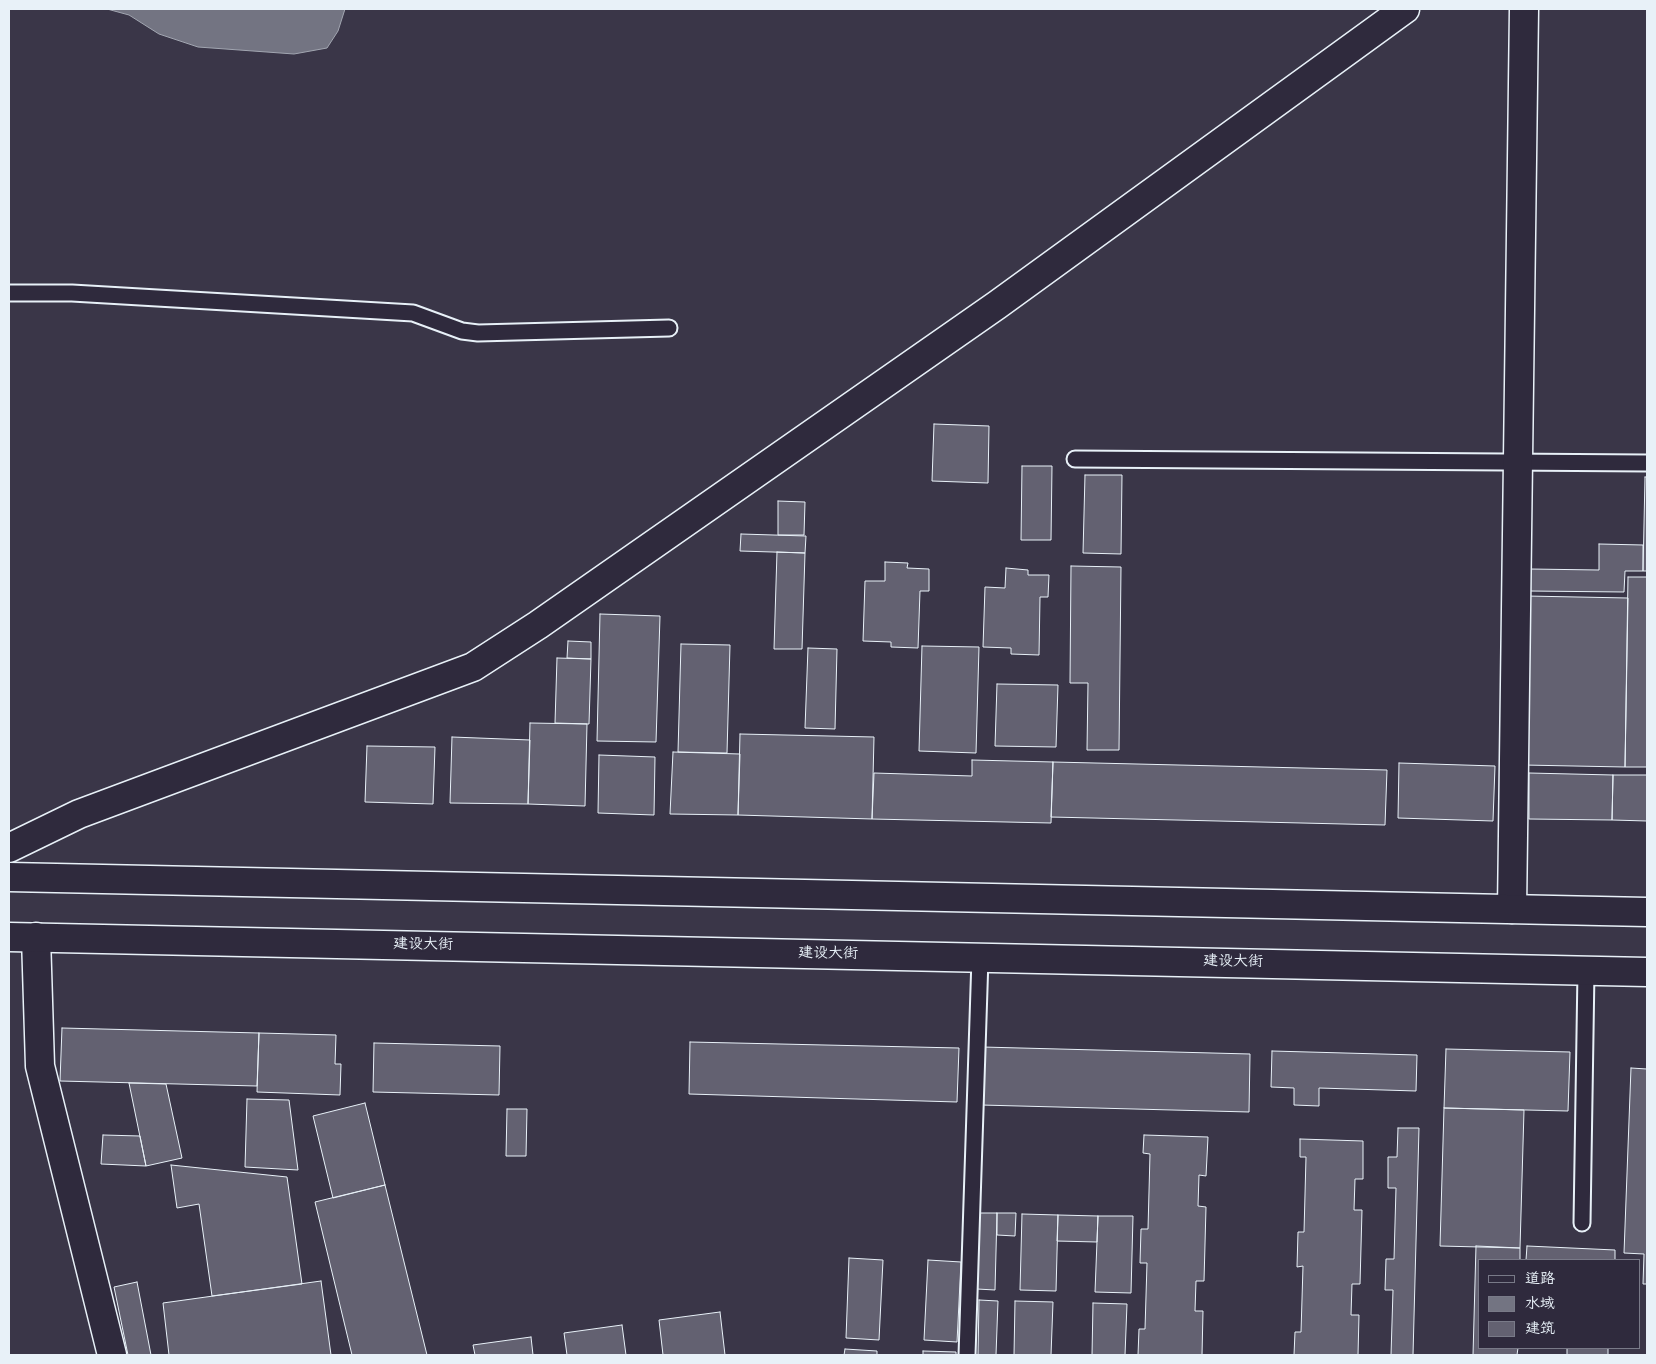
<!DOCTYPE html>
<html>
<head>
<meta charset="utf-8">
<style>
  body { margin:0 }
  #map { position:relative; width:1656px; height:1364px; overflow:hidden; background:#3a3648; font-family:"Gochi Hand","LXGW WenKai TC",sans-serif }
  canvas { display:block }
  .frame { position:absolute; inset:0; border:10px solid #e8f1f8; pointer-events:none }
  .legend { position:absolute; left:1478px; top:1259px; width:162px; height:90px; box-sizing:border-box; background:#2f2a3d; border:1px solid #797a88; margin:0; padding:6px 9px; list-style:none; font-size:15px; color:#e8f1f8 }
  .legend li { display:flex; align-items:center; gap:10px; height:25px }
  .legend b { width:25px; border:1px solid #797a88 }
</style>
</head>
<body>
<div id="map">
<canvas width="1656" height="1364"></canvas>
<div class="frame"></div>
<ul class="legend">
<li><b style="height:6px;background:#2f2a3d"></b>道路</li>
<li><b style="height:14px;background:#737482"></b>水域</li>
<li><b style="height:14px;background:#636171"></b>建筑</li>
</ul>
</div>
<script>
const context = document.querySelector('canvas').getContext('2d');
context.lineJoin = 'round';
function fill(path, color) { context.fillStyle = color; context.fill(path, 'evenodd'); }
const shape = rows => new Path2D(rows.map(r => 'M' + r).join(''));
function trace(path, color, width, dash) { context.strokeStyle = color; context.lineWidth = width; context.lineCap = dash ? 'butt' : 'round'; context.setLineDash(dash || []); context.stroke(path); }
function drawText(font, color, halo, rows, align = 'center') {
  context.font = font + ' "Gochi Hand","LXGW WenKai TC",sans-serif'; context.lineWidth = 4.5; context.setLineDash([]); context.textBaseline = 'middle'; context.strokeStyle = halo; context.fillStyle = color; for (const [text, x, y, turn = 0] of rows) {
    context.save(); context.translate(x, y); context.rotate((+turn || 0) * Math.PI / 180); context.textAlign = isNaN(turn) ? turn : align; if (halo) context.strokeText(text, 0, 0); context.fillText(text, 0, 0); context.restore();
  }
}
const water = shape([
  [107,9,345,9,338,31,327,48,294,54,198,47,159,34,129,15,107,9]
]);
fill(water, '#737482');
trace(water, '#a2a6b1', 1);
const building = shape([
  [934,424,989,426,988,483,932,481,934,424],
  [1022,466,1052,466,1051,540,1021,540,1022,466],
  [1085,475,1122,475,1121,554,1083,553,1085,475],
  [1645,477,1647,477,1647,571,1643,571,1645,477],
  [778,501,805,502,804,535,778,535,778,501],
  [741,534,806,536,805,553,740,551,741,534],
  [1599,544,1643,545,1643,571,1625,571,1624,592,1529,591,1530,569,1599,570,1599,544],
  [777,552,805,553,802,649,774,649,777,552],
  [885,562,908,563,907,568,929,569,929,591,920,591,918,648,891,647,891,642,863,641,865,581,885,581,885,562],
  [1071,566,1121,567,1119,750,1087,750,1088,683,1070,683,1071,566],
  [1006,568,1028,570,1028,575,1049,575,1048,597,1040,597,1039,655,1011,654,1011,648,983,647,985,587,1005,588,1006,568],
  [1628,577,1647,577,1647,767,1625,767,1628,577],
  [1526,596,1628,598,1625,767,1523,765,1526,596],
  [600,614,660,616,656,742,597,741,600,614],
  [568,641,591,642,591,659,567,658,568,641],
  [681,644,730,645,727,753,678,752,681,644],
  [922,646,979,647,976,753,919,751,922,646],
  [808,648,837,649,835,729,805,728,808,648],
  [557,658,591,659,589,724,555,723,557,658],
  [997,684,1058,685,1056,747,995,746,997,684],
  [530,723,587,724,585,806,528,804,530,723],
  [740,734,874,737,872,819,738,815,740,734],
  [452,737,530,740,528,804,450,803,452,737],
  [367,746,435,747,433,804,365,802,367,746],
  [673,752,740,754,738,815,670,814,673,752],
  [599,755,655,757,654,815,598,813,599,755],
  [972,760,1053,762,1051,823,872,819,874,773,972,776,972,760],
  [1053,762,1387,770,1385,825,1051,817,1053,762],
  [1399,763,1495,766,1493,821,1398,818,1399,763],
  [1529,773,1613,775,1612,820,1529,819,1529,773],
  [1613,775,1647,775,1647,821,1612,820,1613,775],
  [62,1028,259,1033,257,1086,60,1081,62,1028],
  [259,1033,336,1035,335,1064,341,1064,340,1095,257,1092,259,1033],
  [690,1042,959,1048,957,1102,689,1094,690,1042],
  [374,1043,500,1046,499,1095,373,1092,374,1043],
  [982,1047,1250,1054,1249,1112,981,1105,982,1047],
  [1446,1049,1570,1052,1568,1111,1444,1108,1446,1049],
  [1272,1051,1417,1055,1416,1091,1319,1088,1319,1106,1294,1105,1294,1088,1271,1087,1272,1051],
  [1631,1068,1647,1069,1647,1284,1643,1284,1644,1254,1624,1253,1631,1068],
  [129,1083,166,1084,182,1158,146,1166,129,1083],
  [247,1099,289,1100,298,1170,245,1167,247,1099],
  [365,1103,385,1185,333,1198,313,1116,365,1103],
  [1444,1108,1524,1110,1520,1248,1440,1246,1444,1108],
  [507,1109,527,1109,526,1156,506,1156,507,1109],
  [1398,1128,1419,1128,1413,1355,1391,1355,1393,1290,1385,1290,1386,1259,1394,1259,1396,1188,1388,1188,1388,1157,1397,1157,1398,1128],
  [103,1135,140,1136,146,1166,101,1164,103,1135],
  [1144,1135,1208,1137,1206,1176,1199,1175,1198,1206,1206,1207,1204,1281,1196,1281,1195,1311,1203,1311,1202,1355,1138,1355,1139,1329,1145,1329,1147,1263,1140,1263,1141,1229,1148,1229,1150,1154,1143,1153,1144,1135],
  [1300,1139,1363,1141,1363,1179,1355,1179,1354,1210,1362,1210,1360,1284,1352,1284,1351,1315,1359,1315,1358,1355,1294,1355,1295,1332,1301,1332,1303,1266,1297,1267,1298,1232,1304,1232,1306,1157,1300,1157,1300,1139],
  [171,1165,287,1177,302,1284,212,1296,199,1204,177,1208,171,1165],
  [385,1185,427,1355,352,1355,315,1202,385,1185],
  [979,1213,997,1213,995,1290,977,1289,979,1213],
  [997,1213,1016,1213,1015,1236,997,1235,997,1213],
  [1022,1214,1058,1215,1056,1291,1020,1290,1022,1214],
  [1058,1215,1098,1216,1097,1242,1057,1241,1058,1215],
  [1098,1216,1133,1216,1131,1293,1095,1292,1098,1216],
  [1476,1246,1520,1248,1520,1260,1480,1260,1480,1348,1518,1348,1517,1355,1473,1355,1476,1246],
  [1527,1246,1615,1250,1615,1260,1526,1260,1527,1246],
  [849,1258,883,1260,879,1340,846,1338,849,1258],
  [928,1260,961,1262,957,1342,924,1340,928,1260],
  [321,1281,331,1355,169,1355,163,1303,321,1281],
  [137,1282,151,1355,128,1355,114,1287,137,1282],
  [979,1300,998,1301,996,1355,978,1355,979,1300],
  [1015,1301,1053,1302,1051,1355,1014,1355,1015,1301],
  [1093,1303,1127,1304,1125,1355,1092,1355,1093,1303],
  [720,1312,725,1355,663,1355,659,1320,720,1312],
  [622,1325,626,1355,567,1355,564,1333,622,1325],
  [531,1337,533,1355,475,1355,473,1345,531,1337],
  [1567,1348,1608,1348,1608,1355,1567,1355,1567,1348],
  [845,1349,877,1351,877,1355,844,1355,845,1349],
  [923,1351,956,1352,956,1355,923,1355,923,1351]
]);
fill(building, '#636171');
trace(building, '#e8f1f8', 1);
const lane = shape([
  [9,293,72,293,413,313,462,331,478,333,669,328],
  [1075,459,1647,463],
  [1582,1223,1586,971],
  [967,1355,980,958]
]);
const street = shape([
  [9,848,79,814,473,667,538,625,997,305,1405,9],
  [1512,909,1524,9],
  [36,937,40,1066,112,1355]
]);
const primary = shape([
  [9,877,1647,912],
  [9,937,1647,972]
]);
trace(lane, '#e8f1f8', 19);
trace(street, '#e8f1f8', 31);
trace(primary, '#e8f1f8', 31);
trace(lane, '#2f2a3d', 15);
trace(street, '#2f2a3d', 28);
trace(primary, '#2f2a3d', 28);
drawText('15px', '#e8f1f8', '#2f2a3d', [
  ["建设大街",423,946,1],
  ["建设大街",828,955,1],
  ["建设大街",1233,963,1]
]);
</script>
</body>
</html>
